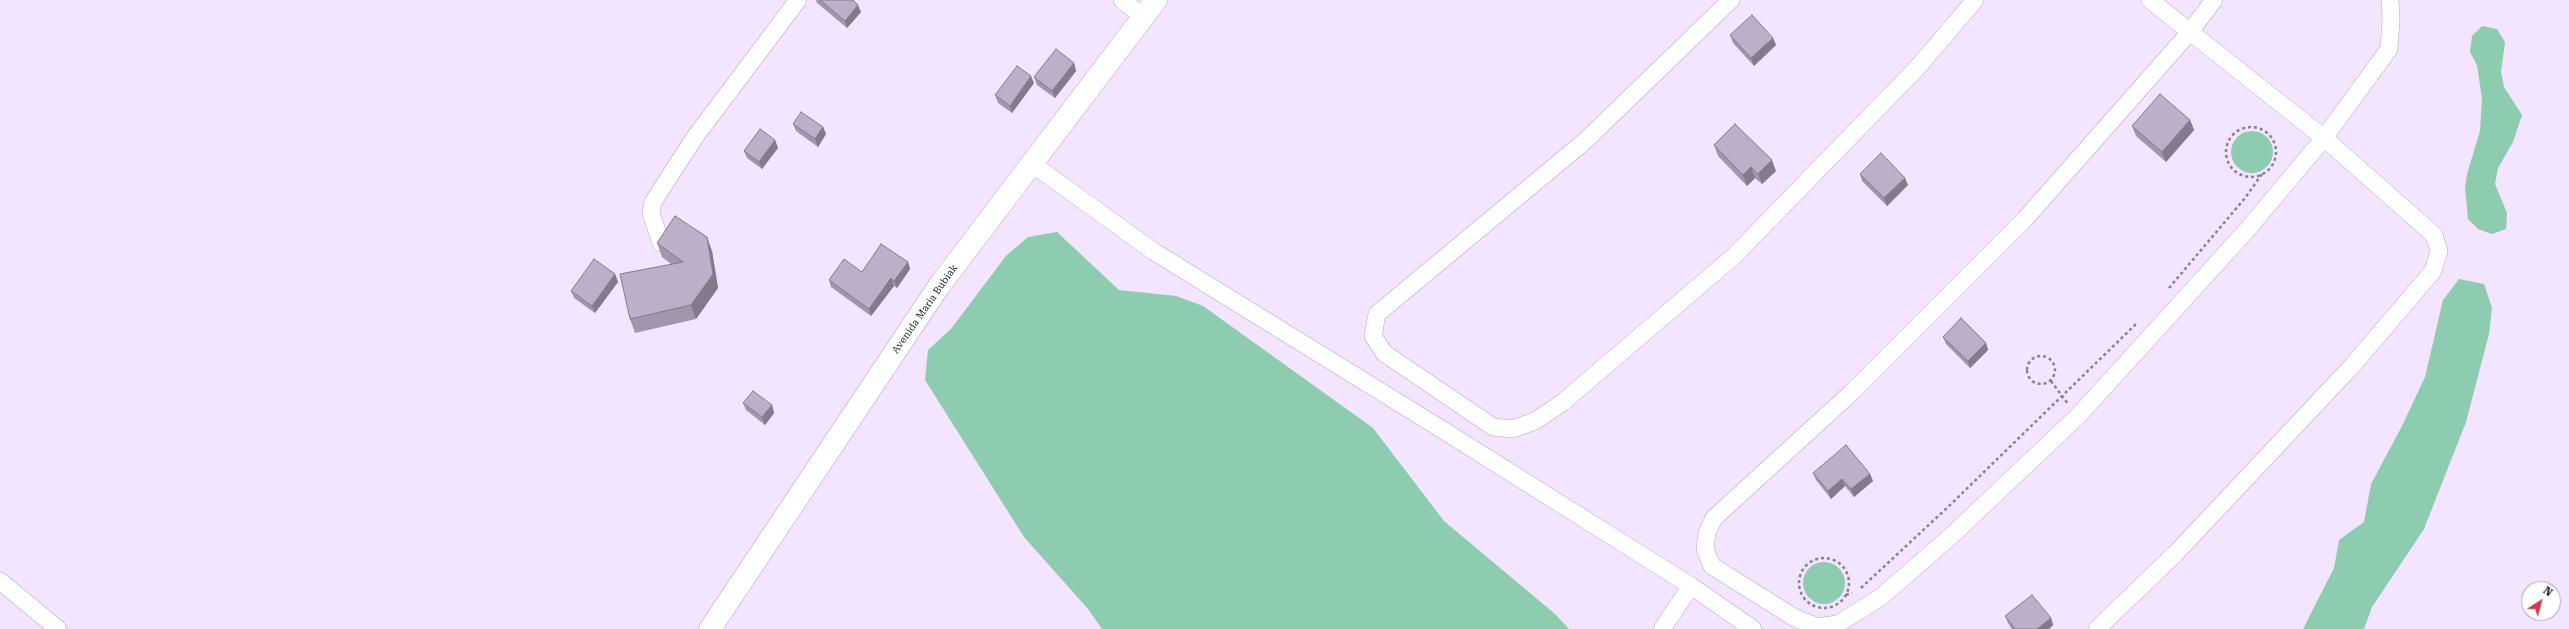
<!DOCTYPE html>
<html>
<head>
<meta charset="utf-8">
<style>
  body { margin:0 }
  #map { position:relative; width:2569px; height:629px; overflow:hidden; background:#f3e4ff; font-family:"Roboto Serif",serif }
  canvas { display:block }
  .north { position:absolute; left:2521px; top:581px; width:40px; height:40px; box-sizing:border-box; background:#fff; border:1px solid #aaa8ac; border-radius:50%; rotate:36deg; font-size:11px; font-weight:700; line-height:16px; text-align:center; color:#2b252f }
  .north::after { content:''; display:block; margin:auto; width:14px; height:18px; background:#cd3d4c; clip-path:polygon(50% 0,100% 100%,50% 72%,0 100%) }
</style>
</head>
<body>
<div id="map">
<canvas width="2569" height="629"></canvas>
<div class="north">N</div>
</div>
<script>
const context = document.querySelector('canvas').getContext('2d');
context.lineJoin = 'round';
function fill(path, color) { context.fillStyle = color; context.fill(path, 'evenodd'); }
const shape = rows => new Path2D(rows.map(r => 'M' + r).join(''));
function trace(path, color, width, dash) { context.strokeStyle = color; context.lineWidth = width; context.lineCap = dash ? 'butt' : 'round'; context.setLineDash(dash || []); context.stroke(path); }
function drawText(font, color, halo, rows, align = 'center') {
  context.font = font + ' "Roboto Serif",serif'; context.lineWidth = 4; context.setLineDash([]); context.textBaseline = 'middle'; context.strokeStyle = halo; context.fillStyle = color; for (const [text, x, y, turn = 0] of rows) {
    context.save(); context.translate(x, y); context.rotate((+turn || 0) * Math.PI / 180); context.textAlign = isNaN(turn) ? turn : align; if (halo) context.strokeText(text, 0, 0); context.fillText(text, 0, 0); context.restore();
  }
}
fill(shape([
  [2482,26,2497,29,2505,42,2501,72,2504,87,2522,115,2513,142,2498,168,2495,184,2507,213,2506,229,2492,234,2478,229,2468,219,2465,189,2467,174,2480,131,2482,99,2477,65,2470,52,2472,36],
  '2231 152a21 21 0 1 1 42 0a21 21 0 1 1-42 0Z',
  [1057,232,1119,290,1176,296,1203,306,1373,428,1444,521,1555,614,1569,629,1102,629,1088,609,1024,537,925,380,928,350,951,329,1006,256,1028,237],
  [2459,279,2484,284,2492,308,2489,334,2466,422,2424,529,2372,607,2364,629,2303,629,2334,568,2339,540,2364,522,2371,484,2402,426,2425,377,2443,300],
  '1803 583a21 21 0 1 1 42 0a21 21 0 1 1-42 0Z'
]), '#8dccae');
const street = shape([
  [1122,0,1144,17],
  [1731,0,1585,141,1377,314,1373,336,1384,353,1493,427,1513,429,1535,421,1562,403,1734,256,1917,68,1975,0],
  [2214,0,2190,32,2025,219,1851,393,1714,518,1707,533,1705,549,1712,566,1795,618,1818,627,1838,624,1881,597,1950,537,2078,416,2247,230,2324,138,2389,49,2391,20,2390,0],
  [1031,163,1153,251,1438,427,1691,586,1753,629],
  [661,243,651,213,653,202,695,137,798,0],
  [0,581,58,629],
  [1662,629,1691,586],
  [2097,629,2175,554,2352,366,2433,271,2439,251,2434,235,2324,138,2150,0]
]);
const secondary = shape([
  [710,629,939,286,1156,0]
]);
trace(street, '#b7a8c2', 18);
trace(secondary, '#b7a8c2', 23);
trace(shape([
  '2226 152a25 25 0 1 1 50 0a25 25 0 1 1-50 0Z',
  [2169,288,2245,198,2262,174],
  '2027 370a14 14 0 1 1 28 0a14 14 0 1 1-28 0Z',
  [2051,381,2068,404],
  '1799 583a25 25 0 1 1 50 0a25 25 0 1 1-50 0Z',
  [1861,588,1948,507,2136,324],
  [1846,595,1852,593]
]), '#8a8092', 2.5, [3, 3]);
trace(street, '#fff', 17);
trace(secondary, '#fff', 22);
fill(shape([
  [816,0,853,0,861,12,847,28,817,3],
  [1730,35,1773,38,1776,45,1754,66,1733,43],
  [1074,63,1076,71,1055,98,1037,85,1034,77],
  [1034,83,1012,113,998,103,995,95],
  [2190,120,2194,130,2166,162,2136,136,2132,126],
  [793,124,823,127,826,134,818,147,796,131],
  [775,140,778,148,762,169,747,158,744,151],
  [1714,145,1776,171,1762,184,1755,178,1747,186,1718,156],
  [1860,174,1908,185,1887,206,1862,181],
  [657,243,712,251,718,288,696,319,635,333,630,319,671,264,662,257],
  [908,262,910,269,897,288,894,286,871,316,831,287,829,280],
  [615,274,618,282,595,313,574,298,571,291],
  [1943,337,1986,343,1988,350,1970,368,1946,344],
  [743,403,772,405,774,413,765,425,746,410],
  [1813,473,1870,474,1873,481,1854,497,1845,486,1831,499,1816,480],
  [2005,616,2051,618,2053,625,2049,629,2012,629,2008,623]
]), '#a396ac');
fill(shape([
  [858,5,861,12,847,28,845,21],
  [1773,38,1776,45,1754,66,1751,58],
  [1074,63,1076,71,1055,98,1052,91],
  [1031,76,1034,83,1012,113,1010,106],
  [2190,120,2194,130,2166,162,2162,152],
  [823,127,826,134,818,147,815,139],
  [775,140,778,148,762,169,759,162],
  [1772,160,1776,171,1762,184,1758,174],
  [1751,167,1755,178,1747,186,1743,175],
  [1905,178,1908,185,1887,206,1884,198],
  [707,237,712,251,718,288,696,319,691,305],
  [908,262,910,269,897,288,894,281],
  [615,274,618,282,595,313,592,306],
  [891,278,894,286,871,316,869,309],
  [1986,343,1988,350,1970,368,1968,361],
  [772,405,774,413,765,425,762,417],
  [1870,474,1873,481,1854,497,1851,489],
  [1842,479,1845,486,1831,499,1828,491],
  [2051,618,2053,625,2049,629,2037,629]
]), '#847a8c');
const building = shape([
  [820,0,853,0,858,5,845,21,820,0],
  [1752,15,1773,38,1751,58,1730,35,1752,15],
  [1056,49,1074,63,1052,91,1034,77,1056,49],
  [1017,66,1031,76,1010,106,995,95,1017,66],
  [2160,94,2190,120,2162,152,2132,126,2160,94],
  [801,112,823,127,815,139,793,124,801,112],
  [1735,124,1772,160,1758,174,1751,167,1743,175,1714,145,1735,124],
  [760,129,775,140,759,162,744,151,760,129],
  [1881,153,1905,178,1884,198,1860,174,1881,153],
  [675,216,707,237,713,274,691,305,630,319,620,274,683,262,657,243,675,216],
  [881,244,908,262,894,281,891,278,869,309,829,280,844,259,862,272,881,244],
  [594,259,615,274,592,306,571,291,594,259],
  [1961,318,1986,343,1968,361,1943,337,1961,318],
  [753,391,772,405,762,417,743,403,753,391],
  [1846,445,1870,474,1851,489,1842,479,1828,491,1813,473,1846,445],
  [2032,595,2051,618,2037,629,2015,629,2005,616,2032,595]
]);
fill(building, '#bdafc8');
trace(building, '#847a8c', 1);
drawText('10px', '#2b252f', '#fff', [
  ["Avenida Maria Bubiak",925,309,-55]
]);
</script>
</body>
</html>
